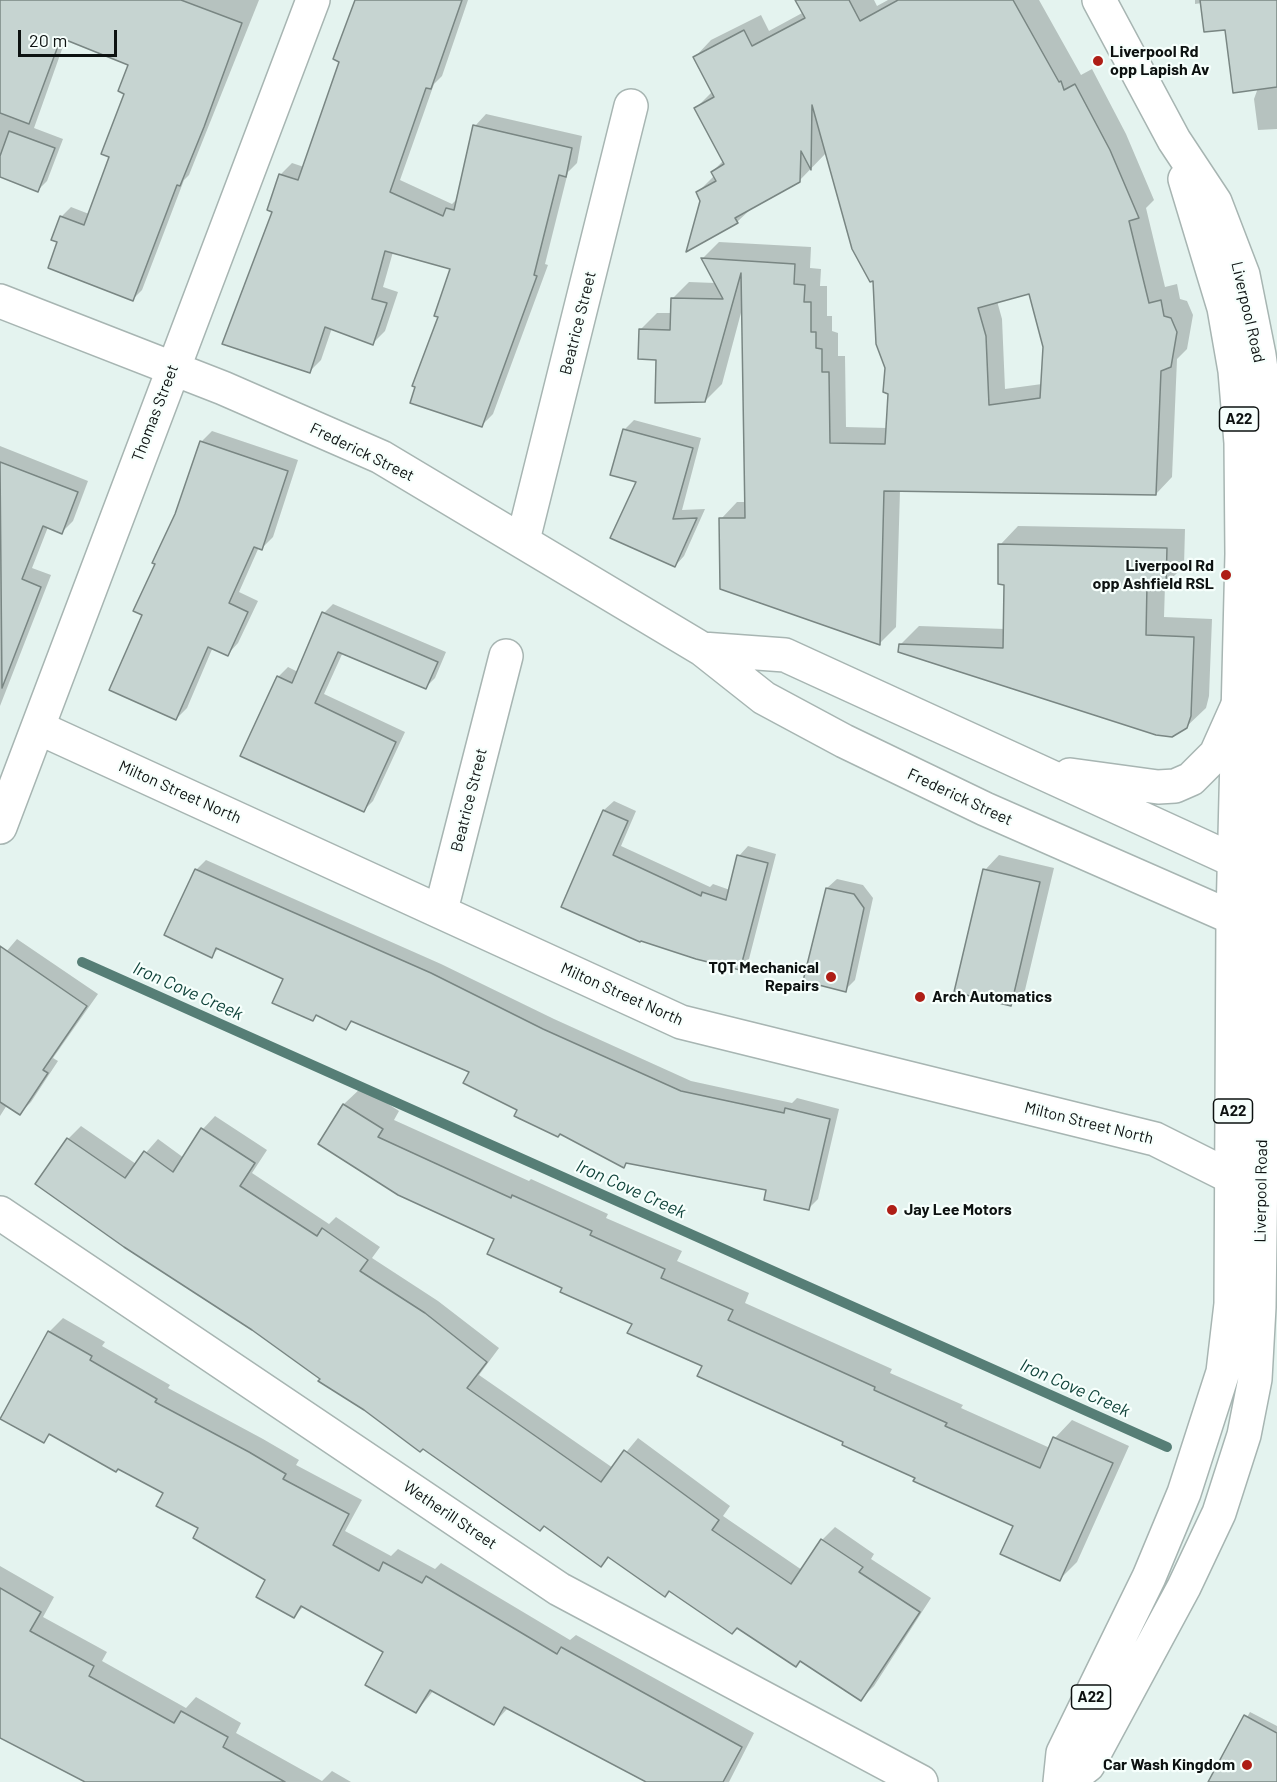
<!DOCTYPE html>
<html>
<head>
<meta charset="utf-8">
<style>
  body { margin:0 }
  #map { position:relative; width:1277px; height:1782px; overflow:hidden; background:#e4f3ef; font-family:Barlow,sans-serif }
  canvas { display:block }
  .scale { position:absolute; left:18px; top:30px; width:99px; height:27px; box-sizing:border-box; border:3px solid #0d1211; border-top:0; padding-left:8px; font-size:18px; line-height:21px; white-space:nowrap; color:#0d1211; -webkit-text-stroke:4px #f6fffc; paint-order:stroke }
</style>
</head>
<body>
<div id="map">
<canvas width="1277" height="1782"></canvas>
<div class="scale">20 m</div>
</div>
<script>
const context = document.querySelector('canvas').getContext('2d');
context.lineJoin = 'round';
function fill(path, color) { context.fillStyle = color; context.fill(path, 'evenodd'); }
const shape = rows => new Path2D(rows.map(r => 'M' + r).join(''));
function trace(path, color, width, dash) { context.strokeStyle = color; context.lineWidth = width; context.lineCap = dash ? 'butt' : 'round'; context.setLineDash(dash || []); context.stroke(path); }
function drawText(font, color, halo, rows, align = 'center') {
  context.font = font + ' Barlow,sans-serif'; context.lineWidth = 4.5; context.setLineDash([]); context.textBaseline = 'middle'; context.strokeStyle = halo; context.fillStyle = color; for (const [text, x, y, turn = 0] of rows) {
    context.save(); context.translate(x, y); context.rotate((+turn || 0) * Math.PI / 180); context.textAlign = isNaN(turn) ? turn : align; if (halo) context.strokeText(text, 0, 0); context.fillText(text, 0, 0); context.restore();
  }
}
fill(shape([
  [0,0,259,0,189,175,184,180,142,290,133,299,53,239,62,216,71,207,89,214,111,156,130,64,66,38,34,128,63,139,47,181,38,190,0,175],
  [360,0,468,0,442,76,434,84,400,180,452,204,459,197,475,126,486,114,582,136,577,163,568,172,545,264,548,265,493,414,482,425,440,316,452,268,393,252,383,287,398,292,385,331,373,343,332,328,321,360,309,372,274,211,269,209,281,174,292,163,304,167],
  [806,0,874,0,877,6,888,0,1039,0,1081,75,1092,69,1126,134,1154,200,1146,208,1165,287,1177,284,1180,299,1187,301,1193,315,1187,349,1177,359,1172,477,1156,494,900,490,896,627,880,643,721,519,737,502,747,502,742,309,722,384,705,401,657,358,640,330,657,313,672,313,672,299,689,282,715,283,702,259,719,242,811,247,810,268,821,269,820,286,827,286,827,316,832,316,832,331,838,333,838,356,845,356,846,427,888,428,890,392,874,279,827,152,799,181,753,207,737,222,702,201,697,193,714,176,712,172,723,161,696,108,713,91,695,57,711,40,761,15,769,31,804,12],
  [1030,292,1044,347,1042,384,1005,389,1002,319,997,301],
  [1195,0,1277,0,1277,129,1258,130,1254,99,1258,88,1226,28,1202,3,1195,4],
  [634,420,701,438,682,510,705,509,684,556,675,566,638,481,624,430],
  [212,431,298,460,273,537,262,548,259,547,239,592,258,601,238,643,228,654,213,647,187,708,176,719,144,615,157,563,201,442],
  [0,446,88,481,73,521,62,532,48,527,32,568,51,575,0,706],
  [1018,526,1185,529,1184,566,1165,585,1164,617,1212,619,1209,696,1206,708,1186,727,900,645,919,626,1005,629,1005,583,1000,545],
  [333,604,446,652,435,678,426,687,343,652,324,694,405,732,373,801,363,811,278,677,288,667,298,672,324,613],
  [614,801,636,811,621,846,710,887,713,884,730,890,739,856,748,846,776,854,749,959,739,969,563,906,604,810],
  [999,855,1054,868,1025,990,1011,1004,985,870],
  [206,860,441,964,554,1019,691,1081,792,1103,797,1098,839,1109,818,1199,808,1209,768,1189,628,1162,624,1167,471,1071,354,1020,346,1028,318,1014,313,1019,285,978,220,947,211,956,196,870],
  [837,879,863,885,873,898,855,980,845,990,827,888],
  [17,939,98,994,53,1058,58,1061,31,1102,20,1113,7,1105,0,1116,0,959],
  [362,1087,399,1111,394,1120,529,1181,531,1179,608,1214,606,1218,682,1251,677,1261,749,1293,745,1303,892,1369,890,1373,963,1405,961,1408,1050,1448,1055,1438,1072,1420,1129,1446,1077,1562,1060,1579,1015,1525,845,1441,704,1365,634,1323,564,1287,496,1238,320,1144,344,1104],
  [215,1116,267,1150,252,1173,329,1224,336,1217,380,1247,372,1258,438,1301,499,1348,479,1375,613,1468,638,1438,730,1506,723,1516,802,1570,822,1540,835,1527,874,1554,871,1559,931,1598,874,1686,861,1699,802,1660,796,1665,738,1627,610,1556,601,1565,545,1525,322,1379,68,1139,81,1126,136,1164,158,1139,184,1158,203,1129],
  [63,1318,105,1342,102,1346,170,1385,168,1388,263,1439,299,1460,296,1465,362,1500,345,1531,391,1556,398,1549,435,1569,441,1563,570,1640,576,1635,754,1733,729,1782,650,1782,509,1707,494,1723,434,1690,416,1712,385,1651,304,1606,294,1616,267,1580,200,1527,165,1493,51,1434,44,1441,49,1332],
  [0,1566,54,1597,43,1617,107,1652,102,1661,186,1708,196,1697,241,1723,236,1733,322,1781,332,1771,351,1782,89,1782,0,1736],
  [1250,1712,1277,1726,1277,1782,1210,1782]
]), '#0003');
trace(shape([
  [82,962,1167,1447]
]), '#567e76', 10);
const building = shape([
  [0,0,181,0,242,23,204,127,180,186,177,185,133,301,48,268,57,242,51,240,60,216,84,225,109,157,101,154,124,94,118,91,128,65,61,38,29,124,0,113,0,0],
  [355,0,462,0,431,89,426,88,390,192,443,216,446,208,454,210,473,125,572,148,566,177,559,175,534,275,537,276,482,427,410,403,415,387,412,386,438,317,434,316,450,269,385,251,372,299,387,303,373,345,325,327,310,373,222,344,272,212,267,210,279,174,298,180,339,62,333,59,355,0],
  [795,0,849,0,860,21,898,0,1013,0,1059,82,1061,81,1064,90,1075,84,1110,150,1139,218,1129,221,1149,303,1161,300,1164,316,1171,318,1177,332,1171,367,1161,371,1156,495,884,491,880,645,720,589,719,518,745,518,741,273,705,402,655,403,656,360,638,359,639,329,670,330,671,298,723,299,701,258,795,264,794,284,805,285,804,302,811,302,811,332,816,332,816,348,822,349,822,372,829,372,830,443,885,444,888,394,883,392,885,368,876,344,873,281,870,282,852,249,812,105,811,170,801,151,800,182,735,218,738,223,686,252,700,201,696,192,716,181,711,172,724,164,694,108,714,97,693,57,744,30,752,46,805,18,795,0],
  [1029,294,1043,347,1040,398,989,405,986,336,978,308,1029,294],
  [1200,0,1277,0,1277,87,1233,93,1225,30,1204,32,1200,0],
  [9,131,55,148,38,192,0,177,0,156,9,131],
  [623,429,693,448,673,519,697,518,675,567,610,538,636,482,610,475,623,429],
  [200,441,288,471,262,550,254,547,229,603,248,612,228,656,208,647,176,720,109,690,142,615,133,611,155,564,152,563,175,514,200,441],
  [0,462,78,492,62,534,43,526,22,579,41,587,2,688,0,462],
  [998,544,1167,548,1166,586,1147,585,1146,635,1194,637,1191,716,1187,728,1172,737,1156,735,898,652,899,644,1003,648,1004,585,998,584,998,544],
  [322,612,438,662,426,689,338,652,315,703,396,742,364,812,240,756,277,676,292,683,322,612],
  [603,810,628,821,613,855,701,896,702,892,726,900,737,855,768,863,740,970,696,959,641,941,640,942,561,907,603,810],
  [195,869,431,973,543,1029,681,1091,784,1113,785,1108,830,1119,809,1210,764,1200,766,1190,626,1163,624,1168,560,1134,558,1137,514,1116,517,1110,463,1083,469,1072,351,1021,346,1030,316,1015,313,1021,272,1003,283,979,216,948,212,958,164,935,195,869],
  [983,869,1040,882,1011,1006,954,992,983,869],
  [826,888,854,894,864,908,846,992,803,981,826,888],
  [0,946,87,1006,43,1070,48,1073,20,1115,0,1102,0,946],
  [343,1104,383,1129,378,1137,511,1198,512,1195,592,1231,590,1235,665,1269,661,1278,733,1310,728,1320,875,1387,874,1390,947,1423,945,1426,1040,1468,1053,1437,1113,1463,1060,1581,1000,1554,1013,1526,913,1481,915,1478,842,1445,843,1442,697,1376,702,1366,627,1333,632,1324,560,1292,562,1288,487,1254,494,1239,398,1195,318,1144,343,1104],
  [201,1128,255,1163,240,1186,317,1236,322,1228,368,1260,360,1271,425,1313,487,1362,467,1388,601,1482,624,1450,719,1520,712,1530,791,1584,821,1539,863,1567,859,1572,920,1612,861,1701,800,1661,796,1667,737,1628,732,1634,669,1591,665,1597,608,1557,601,1567,544,1526,540,1531,423,1449,420,1452,364,1410,318,1381,320,1379,252,1330,124,1247,35,1184,67,1138,125,1178,144,1151,173,1172,201,1128],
  [48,1331,92,1356,90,1360,157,1399,155,1402,249,1452,286,1474,283,1479,349,1514,333,1545,379,1571,383,1562,422,1583,426,1576,557,1654,561,1647,742,1747,723,1782,646,1782,504,1707,494,1725,430,1690,416,1713,365,1685,383,1652,301,1606,294,1618,256,1597,265,1580,193,1538,198,1528,156,1506,163,1493,118,1469,116,1472,49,1434,44,1443,0,1419,48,1331],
  [0,1588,41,1612,30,1631,94,1666,89,1676,174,1723,181,1711,228,1737,223,1747,285,1782,85,1782,0,1738,0,1588],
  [1244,1715,1277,1733,1277,1782,1208,1782,1244,1715]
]);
fill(building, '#c6d4d1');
trace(building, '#798683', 1.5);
const minor = shape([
  [523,540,631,106],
  [39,728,681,1022,1155,1139,1233,1178],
  [441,910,506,656],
  [0,1213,559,1589,921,1782]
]);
const major = shape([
  [0,301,223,388,381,457,702,649,764,698,844,741,985,809,1256,928],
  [702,649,785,655,1259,872],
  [1070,775,1158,787,1175,786,1191,779,1216,754,1237,707],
  [0,827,313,0]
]);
const highway = shape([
  [1060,1782,1063,1753,1149,1577,1184,1493,1223,1372,1231,1304,1233,917,1242,554,1241,443,1235,371,1224,308,1185,179],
  [1066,1782,1088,1765,1184,1587,1219,1513,1244,1435,1255,1379,1259,1307,1265,875,1273,515,1270,433,1259,355,1243,275,1215,202,1174,140,1099,0]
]);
trace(minor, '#a7b5b2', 36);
trace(major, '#a7b5b2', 36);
trace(highway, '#a7b5b2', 36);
trace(minor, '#fff', 33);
trace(major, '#fff', 33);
trace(highway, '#fff', 33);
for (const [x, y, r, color] of [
  [1098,61,6,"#ae1e16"],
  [1226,575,6,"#ae1e16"],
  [831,977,6,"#ae1e16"],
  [920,997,6,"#ae1e16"],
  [892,1210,6,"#ae1e16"],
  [1247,1765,6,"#ae1e16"]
]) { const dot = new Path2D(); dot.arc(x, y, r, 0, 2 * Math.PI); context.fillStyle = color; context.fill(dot); trace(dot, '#f6fffc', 2); }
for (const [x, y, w] of [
  [1239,419,39],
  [1233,1111,39],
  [1091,1697,39]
]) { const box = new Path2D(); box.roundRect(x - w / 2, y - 12, w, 24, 4.5); context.fillStyle = '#f6fffc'; context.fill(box); trace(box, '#0d1211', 1.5); }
drawText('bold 15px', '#0d1211', null, [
  ["A22",1239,419],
  ["A22",1233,1111],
  ["A22",1091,1697]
]);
drawText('bold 16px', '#0d1211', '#f6fffc', [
  ["Liverpool Rd",1110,52],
  ["opp Lapish Av",1110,70],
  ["Liverpool Rd",1214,566,"right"],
  ["opp Ashfield RSL",1214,584,"right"],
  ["TQT Mechanical",819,968,"right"],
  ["Repairs",819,986,"right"],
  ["Arch Automatics",932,997],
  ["Jay Lee Motors",904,1210],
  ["Car Wash Kingdom",1235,1765,"right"]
], 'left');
drawText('16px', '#0d1211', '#f6fffc', [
  ["Liverpool Road",1248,312,77],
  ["Beatrice Street",578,323,-76],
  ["Thomas Street",155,413,-69],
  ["Frederick Street",362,452,26],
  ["Milton Street North",180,792,24],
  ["Frederick Street",960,797,25],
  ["Beatrice Street",469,800,-76],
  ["Milton Street North",622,994,24],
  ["Milton Street North",1089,1123,14],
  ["Liverpool Road",1261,1191,-89],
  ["Wetherill Street",450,1515,34]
]);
drawText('italic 18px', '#10433a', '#f6fffc', [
  ["Iron Cove Creek",188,991,24],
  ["Iron Cove Creek",631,1189,24],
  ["Iron Cove Creek",1075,1388,24]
]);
</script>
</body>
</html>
